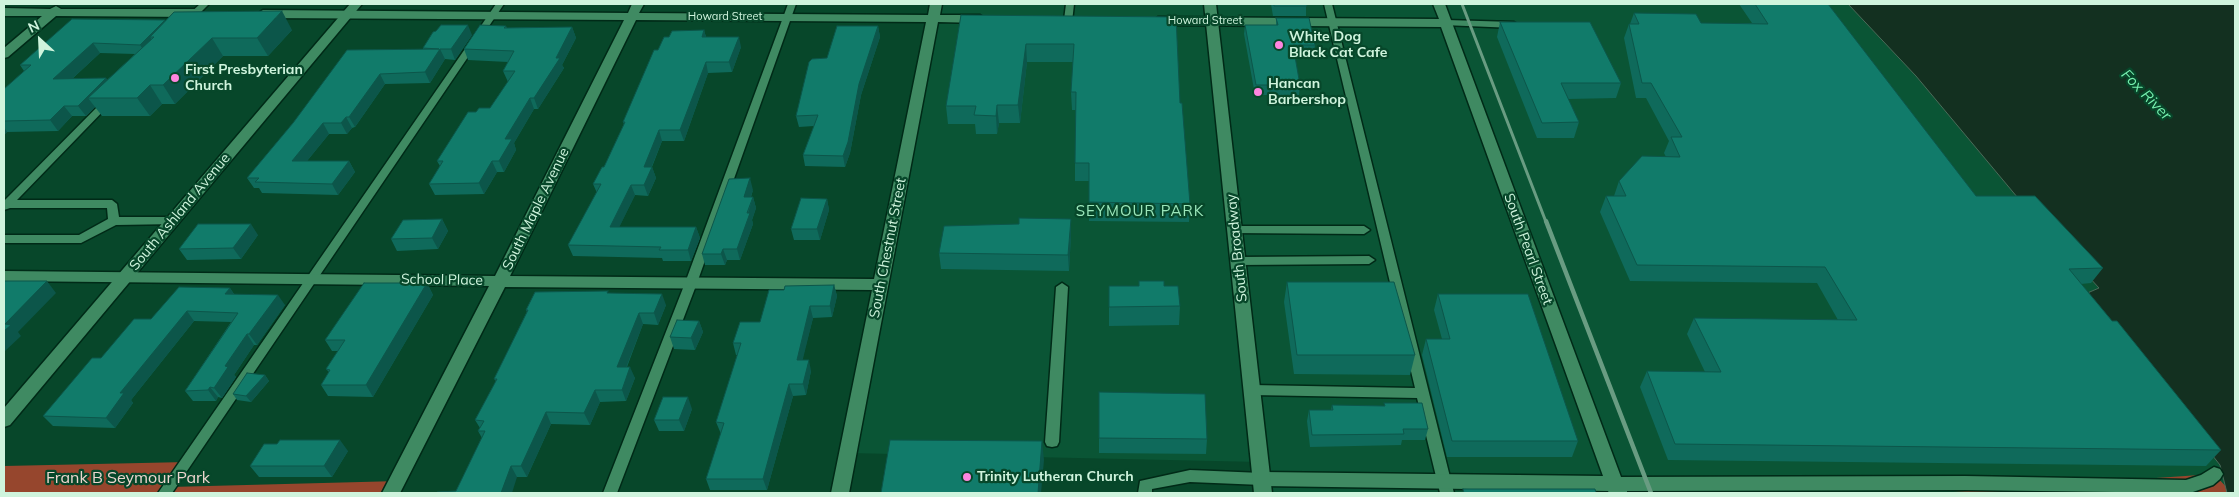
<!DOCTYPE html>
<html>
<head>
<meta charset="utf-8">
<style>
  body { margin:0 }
  #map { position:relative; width:2239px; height:497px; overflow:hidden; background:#07472a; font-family:Mulish,sans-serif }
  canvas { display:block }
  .frame { position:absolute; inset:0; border:5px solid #cff4dd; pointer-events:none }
  .north { position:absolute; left:15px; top:15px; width:50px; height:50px; -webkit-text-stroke:4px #07472a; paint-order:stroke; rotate:335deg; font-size:14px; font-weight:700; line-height:20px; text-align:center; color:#cff4dd }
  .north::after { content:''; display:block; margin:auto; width:18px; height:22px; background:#cff4dd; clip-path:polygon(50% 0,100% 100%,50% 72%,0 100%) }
</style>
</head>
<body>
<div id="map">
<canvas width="2239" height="497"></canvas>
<div class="frame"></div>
<div class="north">N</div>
</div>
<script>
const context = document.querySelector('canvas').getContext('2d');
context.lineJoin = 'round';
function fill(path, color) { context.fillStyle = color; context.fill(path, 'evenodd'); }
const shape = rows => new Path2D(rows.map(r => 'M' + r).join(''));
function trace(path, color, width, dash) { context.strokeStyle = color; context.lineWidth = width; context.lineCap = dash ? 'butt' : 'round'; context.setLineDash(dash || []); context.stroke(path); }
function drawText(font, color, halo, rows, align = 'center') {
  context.font = font + ' Mulish,sans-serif'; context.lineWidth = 4.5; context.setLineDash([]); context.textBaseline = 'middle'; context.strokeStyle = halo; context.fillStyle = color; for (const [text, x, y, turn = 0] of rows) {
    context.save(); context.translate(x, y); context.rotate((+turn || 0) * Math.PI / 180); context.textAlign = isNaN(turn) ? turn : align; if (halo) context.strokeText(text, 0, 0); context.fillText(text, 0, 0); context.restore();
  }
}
fill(shape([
  [936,4,1848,4,1916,76,2028,210,2099,288,2085,294,2220,465,2227,493,1263,493,1260,462,848,453]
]), '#0a5535');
fill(shape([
  [187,462,170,487,399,481,391,493,4,493,4,466],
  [2214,474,2232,493,1939,493]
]), '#96462d');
const water = shape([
  [1848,4,2235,4,2235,493,2227,493,2220,465,2085,294,2099,288,2028,210,1916,76,1848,4]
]);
fill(water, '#133020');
trace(water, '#4b6b59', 1);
const lane = shape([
  [200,4,209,4,191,22,185,22,185,18,200,4],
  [496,4,504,4,172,493,158,493,496,4],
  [788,4,796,4,697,283,617,493,603,493,685,283,788,4],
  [1066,4,1074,4,1072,22,1069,23,1064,20,1066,4],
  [1324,4,1332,4,1454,493,1440,493,1417,398,1252,395,1248,393,1246,390,1248,387,1252,385,1415,388,1324,4],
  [1446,20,1514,22,1519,25,1514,28,1443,25,1443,21,1446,20],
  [108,98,113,101,111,103,17,200,112,200,117,204,119,217,173,217,177,218,178,221,177,224,116,225,81,243,4,243,4,235,79,235,108,219,107,208,10,208,4,210,4,201,105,99,108,98],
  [1234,226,1364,226,1370,230,1364,234,1230,233,1228,230,1230,227,1234,226],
  [1369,256,1375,260,1369,264,1238,265,1232,261,1238,257,1369,256],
  [1062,283,1068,287,1059,442,1057,446,1052,447,1047,446,1045,442,1056,287,1062,283],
  [1190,470,1262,473,1267,475,1269,479,1267,483,1262,485,1190,482,1152,489,1152,493,1138,493,1140,481,1190,470]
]);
const street = shape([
  [632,4,644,4,639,13,928,15,930,4,942,4,940,15,980,15,986,19,980,23,938,22,849,493,831,493,872,290,505,287,400,493,382,493,489,286,4,281,4,271,495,276,624,20,263,18,257,14,263,10,628,13,632,4],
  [636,20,926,22,874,279,510,276,636,20],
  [1433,4,1445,4,1621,477,1965,476,2186,480,2201,475,2214,467,2220,469,2223,474,2220,479,2213,485,2190,493,1965,490,1627,491,1627,493,1609,493,1608,491,1262,486,1256,484,1253,479,1256,474,1262,472,1603,476,1441,27,1158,25,1152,21,1158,17,1439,19,1433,4],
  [56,6,61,9,195,9,201,13,195,17,56,16,8,57,4,58,4,48,42,16,4,16,4,8,50,9,56,6]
]);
const secondary = shape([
  [350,4,362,4,10,425,4,427,4,408,350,4],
  [1204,4,1216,4,1272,493,1254,493,1204,4]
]);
trace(lane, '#002a17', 3);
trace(street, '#002a17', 3);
trace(secondary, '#002a17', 3);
fill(lane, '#3f8a62');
fill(street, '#3f8a62');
fill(secondary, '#3f8a62');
trace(shape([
  [1462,4,1546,222]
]), '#699c82', 3);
trace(shape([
  [1546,221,1651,493]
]), '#699c82', 4.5);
fill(shape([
  [1271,4,1306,4,1306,16,1273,16],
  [1739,4,1828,4,1976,196,2103,268,2091,283,2081,284,2221,450,2206,466,1668,460,1640,387,1647,371,1705,372,1687,334,1694,318,1838,320,1817,283,1630,281,1600,212,1606,196,1614,196,1619,181,1666,157,1664,153,1669,141,1646,98,1636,98,1624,38,1629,24,1630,24,1634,13,1701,23,1752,23],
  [961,15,1176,17,1180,103,1190,204,1189,222,1089,221,1089,181,1075,181,1075,163,1076,110,1072,110,1071,92,1073,62,1027,62,1020,123,999,123,997,134,976,134,975,124,948,124,946,106],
  [1276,18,1315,45,1314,55,1294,54,1300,85,1299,95,1255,95,1244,34,1245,25,1276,25],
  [165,21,292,30,268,56,223,56,175,104,162,104,150,116,102,116,95,107,86,116,72,116,58,131,7,132,4,135,4,89,24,71,20,65],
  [100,53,135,54,107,80,106,78,72,79],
  [1500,22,1621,83,1616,98,1568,99,1579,122,1574,138,1537,138,1497,37],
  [506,26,507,28,572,27,576,38,562,65,564,68,538,109,534,109,514,143,516,150,504,172,497,172,484,194,435,195,429,184,440,166,437,161,476,112,490,108,508,82,503,71,508,62,468,60,464,49],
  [878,26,880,37,861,95,850,153,845,167,805,166,803,155,814,126,799,127,796,116,827,58],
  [704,30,706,37,741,47,732,72,708,73,684,141,662,141,652,167,656,178,648,196,635,195,619,227,696,227,700,238,691,261,663,261,662,258,573,256,568,245,597,193,593,184,604,167,624,124,623,122,658,50,669,37],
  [472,35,455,60,445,59,430,83,385,84,355,127,352,128,347,134,329,134,307,161,349,161,355,172,338,195,262,193,259,188,254,188,247,178,293,123,423,49,423,48],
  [753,190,751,197,753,197,756,208,752,220,753,224,740,260,727,260,725,265,705,265,702,254],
  [827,199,829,210,820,240,794,240,791,229],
  [442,219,448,231,438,249,397,251,391,239],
  [258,235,241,259,187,260,179,249],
  [1071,235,1069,271,941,269,939,253],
  [1287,282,1415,355,1410,375,1294,374,1284,302],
  [427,283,433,295,373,397,328,396,321,385,329,372,326,369,338,351,332,351,325,340],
  [834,285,837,296,832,317,813,318,802,360,811,371,806,395,793,396,767,490,710,490,706,479,721,434,716,422,738,355,736,355,733,343,760,322,784,290],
  [1109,286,1164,286,1180,306,1179,325,1109,326],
  [230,288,234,294,285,305,257,345,254,345,234,375,236,377,222,398,218,397,216,401,193,401,185,391,231,322,194,321,131,400,133,403,115,428,53,426,43,416,101,358,151,319],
  [609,293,666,305,658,325,643,324,627,367,635,378,626,401,600,402,590,425,551,424,527,477,517,477,456,491,482,438,478,431,480,428,475,420,496,381,494,379,527,312,526,310],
  [1438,294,1578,441,1572,457,1447,457,1422,355,1426,339,1442,339,1434,310],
  [699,321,703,332,695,350,674,349,670,337],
  [265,375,269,381,251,402,237,400,233,394],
  [1384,403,1428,429,1425,440,1402,440,1401,445,1310,447,1307,421,1309,410,1331,410,1332,405,1384,406],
  [692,409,684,431,659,431,654,420],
  [1099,438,1207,439,1206,454,1099,453],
  [277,444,348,451,332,477,259,477,250,466]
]), '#0f6a5b');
fill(shape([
  [282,11,292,30,268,56,257,38],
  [165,20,171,30,150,37,156,46,147,55,140,45],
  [468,25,472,35,455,60,451,49],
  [878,26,880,37,861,95,850,153,845,167,843,156,859,84],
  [572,27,576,38,562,65,564,68,538,109,534,98,556,58],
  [704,30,707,41,702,37],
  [739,37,741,47,732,72,729,62],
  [212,38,223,56,175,104,163,85],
  [93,43,100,53,61,89,53,79],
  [1026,44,1027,62,1020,123,1018,105],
  [440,49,445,59,430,83,425,72],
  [706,62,708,73,684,141,680,130],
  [380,74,385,84,355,127,349,117],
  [106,78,113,89,88,98,95,107,86,116,78,106],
  [150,85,162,104,150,116,137,98],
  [530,98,534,109,514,143,516,150,504,172,499,161,505,139],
  [997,105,999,123,997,134,996,116],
  [64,106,72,116,58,131,50,120],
  [346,117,352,128,347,134,341,123],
  [323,123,329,134,298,172,292,161],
  [4,127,7,132,4,135],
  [659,130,662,141,647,178,644,167],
  [349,161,355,172,338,195,332,184],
  [492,161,497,172,484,194,479,183],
  [652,167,656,178,648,196,644,185],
  [750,178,753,190,747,208,744,197],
  [631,185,635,195,614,238,610,227],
  [753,197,756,208,752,220,753,224,740,260,737,249],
  [827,199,829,210,820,240,817,229],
  [442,219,448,231,438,249,432,238],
  [1071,219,1071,235,1069,271,1068,255],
  [251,224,258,235,241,259,233,248],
  [696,227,700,238,691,261,688,250],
  [723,249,727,260,725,265,721,254],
  [47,281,56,293,18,332,21,336,4,352,4,331,5,324],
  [427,283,433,295,373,397,366,385],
  [834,285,837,296,832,317,830,306],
  [230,288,237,299,225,294],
  [662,294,666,305,658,325,654,313],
  [278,295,285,305,257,345,249,334],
  [810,306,813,318,800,371,797,360],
  [187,311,194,321,131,400,133,403,115,428,106,418,120,393],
  [639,313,643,324,622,378,617,367],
  [699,321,703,332,695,350,691,338],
  [247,334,254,345,234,375,236,377,222,398,214,388,225,366],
  [809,360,811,371,806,395,803,384],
  [630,367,635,378,626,401,622,390],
  [265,375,269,381,251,402,246,396],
  [789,384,793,396,767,490,763,479],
  [210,387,218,397,216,401,208,390],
  [595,390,600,402,590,425,584,413],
  [688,397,692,409,684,431,679,420],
  [546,412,551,424,527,477,521,466],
  [340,440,348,451,332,477,324,466],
  [1042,441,1044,460,1041,493,1038,493],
  [511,466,517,477,512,493,501,493]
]), '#0c564a');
const building = shape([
  [1274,4,1306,4,1307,6,1274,6,1274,4],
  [1755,4,1828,4,1976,196,2035,196,2103,268,2069,269,2112,321,2117,321,2221,450,1675,444,1647,371,1721,372,1694,318,1857,320,1825,267,1637,265,1606,196,1626,196,1619,181,1642,156,1680,157,1671,137,1682,137,1651,83,1642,83,1629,24,1639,24,1634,13,1696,14,1701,23,1768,24,1755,4],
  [282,11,257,38,212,38,163,85,150,85,137,98,88,98,154,37,150,37,174,12,282,11],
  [961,15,1176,17,1180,103,1182,103,1190,204,1089,202,1089,163,1075,163,1076,92,1071,92,1074,44,1026,44,1018,105,997,105,996,116,974,115,976,106,946,106,961,15],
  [1276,18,1309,18,1315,45,1293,45,1300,85,1256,85,1245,25,1278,25,1276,18],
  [72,19,165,20,140,45,93,43,53,79,106,78,78,106,64,106,50,120,4,121,4,89,31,65,20,65,72,19],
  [1500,22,1590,22,1621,83,1561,83,1579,122,1542,123,1500,22],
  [441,25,468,25,451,49,440,49,425,72,380,74,349,117,346,117,341,123,323,123,292,161,349,161,332,184,255,182,259,178,247,178,293,123,347,50,439,49,423,48,433,32,436,31,441,25],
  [480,25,506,26,504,28,572,27,556,58,560,58,534,98,530,98,505,139,512,139,499,161,492,161,479,183,429,184,443,161,437,161,468,112,476,112,479,108,490,108,515,71,503,71,514,51,464,49,480,25],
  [837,26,878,26,859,84,848,142,843,156,803,155,818,115,796,116,809,62,812,59,827,58,837,26],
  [704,30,702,37,739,37,729,62,706,62,680,130,659,130,644,167,652,167,644,185,631,185,610,227,696,227,688,250,659,250,661,247,568,245,601,184,593,184,602,167,604,167,625,122,623,122,654,50,658,50,664,37,669,37,672,31,704,30],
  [750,178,744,197,753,197,747,213,750,213,737,249,723,249,721,254,702,254,729,179,750,178],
  [801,198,827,199,817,229,791,229,801,198],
  [1019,218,1071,219,1068,255,939,253,944,226,1019,224,1019,218],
  [442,219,432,238,391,239,403,220,442,219],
  [198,224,251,224,233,248,179,249,198,224],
  [4,281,47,281,5,324,11,325,4,331,4,281],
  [1139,281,1164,281,1164,286,1178,286,1180,306,1109,307,1109,286,1139,286,1139,281],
  [1287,282,1394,282,1415,355,1297,355,1287,282],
  [364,283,427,283,366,385,321,385,330,370,326,369,345,340,325,340,364,283],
  [834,285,830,306,810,306,797,360,809,360,803,384,789,384,763,479,706,479,724,423,716,422,741,343,733,343,740,322,760,322,769,290,784,290,785,286,834,285],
  [179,287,230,288,225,294,278,295,249,334,247,334,225,366,228,367,214,388,210,387,208,390,185,391,238,313,187,311,120,393,124,393,106,418,43,416,92,358,101,358,134,319,151,319,179,287],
  [608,291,607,293,662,294,654,313,639,313,617,367,630,367,622,390,595,390,584,413,546,412,521,466,511,466,501,493,437,493,437,492,456,491,485,431,478,431,484,421,475,420,497,379,494,379,528,310,526,310,535,292,608,291],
  [1438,294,1528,294,1578,441,1452,441,1426,339,1450,339,1438,294],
  [677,320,699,321,691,338,670,337,677,320],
  [247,373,265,375,246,396,233,394,247,373],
  [1099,392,1205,394,1207,439,1099,438,1099,392],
  [663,397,688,397,679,420,654,420,663,397],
  [1384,403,1422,403,1428,429,1403,429,1404,434,1312,435,1309,410,1333,410,1332,405,1385,406,1384,403],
  [280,440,340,440,324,466,250,466,264,444,277,444,280,440],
  [890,440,1042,441,1038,493,881,493,890,440],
  [1463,489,1595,489,1596,493,1464,493,1463,489]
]);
fill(building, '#117b6a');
trace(building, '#0c564a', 1);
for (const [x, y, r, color] of [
  [1279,45,5,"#fe85df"],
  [175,78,5,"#fe85df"],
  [1258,92,5,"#fe85df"],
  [967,477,5,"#fe85df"]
]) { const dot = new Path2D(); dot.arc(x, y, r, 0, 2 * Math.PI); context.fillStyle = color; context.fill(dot); trace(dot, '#07472a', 2); }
drawText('11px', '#cff4dd', '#07472a', [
  ["Howard Street",725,17],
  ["Howard Street",1205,21]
]);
drawText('bold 14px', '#cff4dd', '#07472a', [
  ["White Dog",1289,37],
  ["Black Cat Cafe",1289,53],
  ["First Presbyterian",185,70],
  ["Church",185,86],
  ["Hancan",1268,84],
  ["Barbershop",1268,100],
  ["Trinity Lutheran Church",977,477]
], 'left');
drawText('14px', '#cff4dd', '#07472a', [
  ["South Maple Avenue",536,209,-64],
  ["South Ashland Avenue",180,212,-50],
  ["South Chestnut Street",888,248,-79],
  ["South Broadway",1237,248,-96],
  ["South Pearl Street",1528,249,70],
  ["School Place",442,280,1]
]);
drawText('italic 15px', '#76f1af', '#07472a', [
  ["Fox River",2146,95,46]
]);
context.letterSpacing = '1px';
drawText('15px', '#9be7bb', '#07472a', [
  ["SEYMOUR PARK",1140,211]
]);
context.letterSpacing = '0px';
drawText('16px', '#eed6cf', '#07472a', [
  ["Frank B Seymour Park",128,478]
]);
</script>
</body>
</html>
